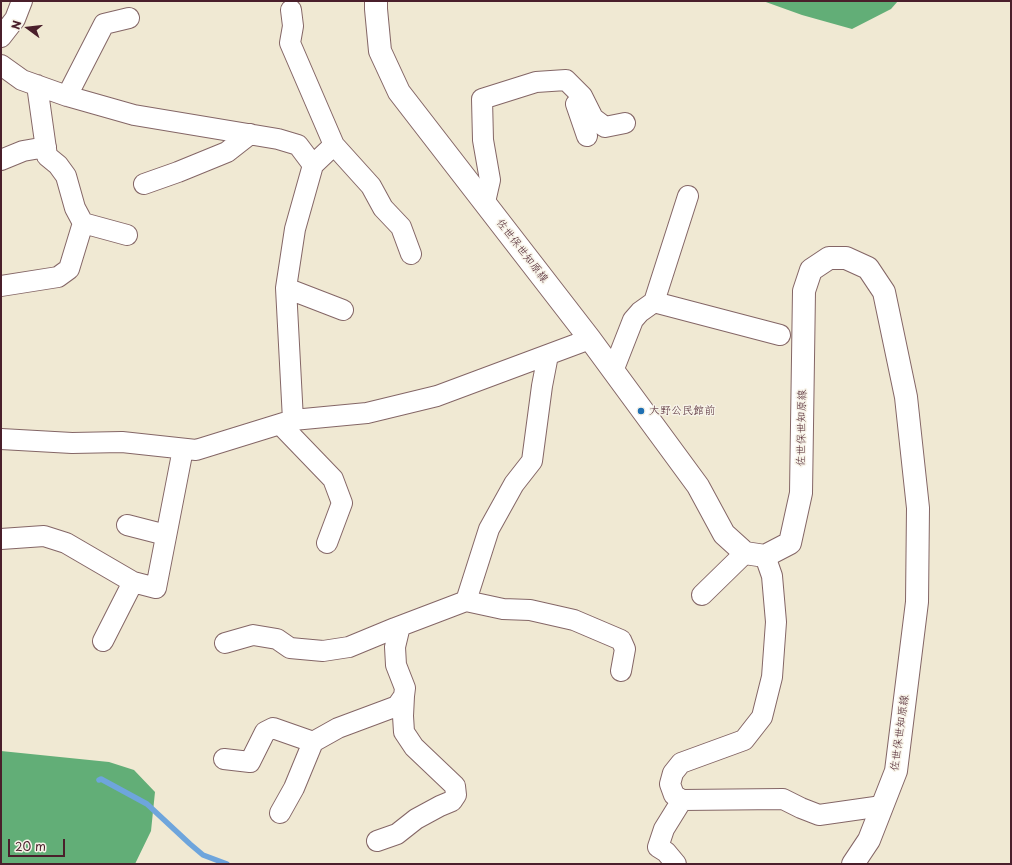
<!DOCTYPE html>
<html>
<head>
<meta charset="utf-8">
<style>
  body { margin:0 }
  #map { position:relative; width:1012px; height:865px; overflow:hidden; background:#f0e9d3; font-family:"Playpen Sans",sans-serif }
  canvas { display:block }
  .frame { position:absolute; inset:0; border:2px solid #4a1f2b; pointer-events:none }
  .north { position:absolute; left:8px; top:8px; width:40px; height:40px; -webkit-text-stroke:3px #f7f3e8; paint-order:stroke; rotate:285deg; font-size:11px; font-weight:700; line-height:16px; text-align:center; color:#4a1f2b }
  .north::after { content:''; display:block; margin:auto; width:14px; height:18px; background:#4a1f2b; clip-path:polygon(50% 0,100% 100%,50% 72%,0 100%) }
  .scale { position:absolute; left:8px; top:839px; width:57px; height:18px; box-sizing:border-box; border:2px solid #4a1f2b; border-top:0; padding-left:5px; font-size:12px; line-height:14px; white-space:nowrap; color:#4a1f2b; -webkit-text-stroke:3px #f7f3e8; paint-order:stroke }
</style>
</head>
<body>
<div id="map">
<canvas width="1012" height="865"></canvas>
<div class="frame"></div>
<div class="north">N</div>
<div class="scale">20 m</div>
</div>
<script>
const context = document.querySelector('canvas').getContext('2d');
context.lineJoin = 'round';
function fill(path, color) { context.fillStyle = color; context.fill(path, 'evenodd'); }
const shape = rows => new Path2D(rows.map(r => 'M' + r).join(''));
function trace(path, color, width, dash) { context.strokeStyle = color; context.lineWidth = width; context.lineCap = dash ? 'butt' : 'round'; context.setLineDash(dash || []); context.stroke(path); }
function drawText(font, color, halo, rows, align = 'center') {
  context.font = font + ' "Playpen Sans","Klee One",sans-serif'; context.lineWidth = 3; context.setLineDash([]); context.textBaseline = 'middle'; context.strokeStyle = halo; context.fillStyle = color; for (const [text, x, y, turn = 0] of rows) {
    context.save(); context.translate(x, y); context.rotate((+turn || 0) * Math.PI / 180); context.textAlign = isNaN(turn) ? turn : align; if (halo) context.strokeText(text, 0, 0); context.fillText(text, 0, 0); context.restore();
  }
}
fill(shape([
  [763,1,898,1,891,9,852,29,802,15],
  [1,751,109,762,134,770,155,792,151,831,135,864,1,864]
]), '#62ae77');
trace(shape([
  [99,780,101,779,147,804,190,844,203,855,227,864]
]), '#6ea5dc', 5.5);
const minor = shape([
  [291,10,293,26,290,43,334,145,313,165],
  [1,37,15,19,22,1],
  [1,65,22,80,67,96,134,115,278,139,298,145,313,165,295,229,286,288,293,420],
  [566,80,582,96,593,118,605,127,625,123],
  [37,85,47,156,58,165,66,176,75,208,83,223,127,235],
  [67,96,104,24,129,18],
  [576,104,587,136],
  [334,145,371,186,383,208,401,227,411,254],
  [1,160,23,151,46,147],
  [144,184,178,172,227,152,250,134],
  [485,202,490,180,483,140,482,99,536,82,566,80],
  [1,286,58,277,69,269,83,223],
  [286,288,343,310],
  [654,302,780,335],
  [613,371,633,320,640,312,654,302,688,196],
  [280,424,333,479,342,503,327,543],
  [1,439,72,443,122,442,196,450,293,420,367,413,437,396,590,339],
  [127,525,166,535],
  [1,539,44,536,66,543,133,582,156,588,183,449],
  [765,556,772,576,776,622,772,677,762,717,744,740,681,763,673,773,670,784,674,795,682,800,783,799,801,808,819,815,882,806],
  [702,595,745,553],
  [466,601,489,529,514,484,532,461,542,386,548,355],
  [103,641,133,582],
  [225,643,253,635,277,639,290,648,323,651,349,647,395,628,466,601,503,609,530,610,574,620,621,640,625,649,621,671],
  [224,759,250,762,265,732,273,728,313,742],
  [280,813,294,788,313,742,338,728,397,706,404,696,405,688,396,665,395,647,400,626],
  [377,841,397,834,416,819,440,806,452,801,456,795,455,786,414,747,404,732,403,716,404,696],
  [676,864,666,852,658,847,664,829,682,800]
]);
const secondary = shape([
  [376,1,376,9,380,51,399,92,590,339,698,486,724,534,745,553,765,556,790,543,801,493,804,291,811,270,829,258,846,258,868,268,884,292,906,397,918,508,917,602,896,771,869,840,853,864]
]);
trace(minor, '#846666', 22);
trace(secondary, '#846666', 24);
trace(minor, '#fff', 20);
trace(secondary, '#fff', 22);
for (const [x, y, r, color] of [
  [641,411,4,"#1f6fb2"]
]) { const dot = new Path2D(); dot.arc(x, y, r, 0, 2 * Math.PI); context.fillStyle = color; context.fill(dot); trace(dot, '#f7f3e8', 1.5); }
drawText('11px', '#4a1f2b', '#f7f3e8', [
  ["佐世保世知原線",522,251,52],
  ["佐世保世知原線",802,428,-89],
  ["佐世保世知原線",900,733,-82]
]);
drawText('11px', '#4a1f2b', '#f7f3e8', [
  ["大野公民館前",649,411]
], 'left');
</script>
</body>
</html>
